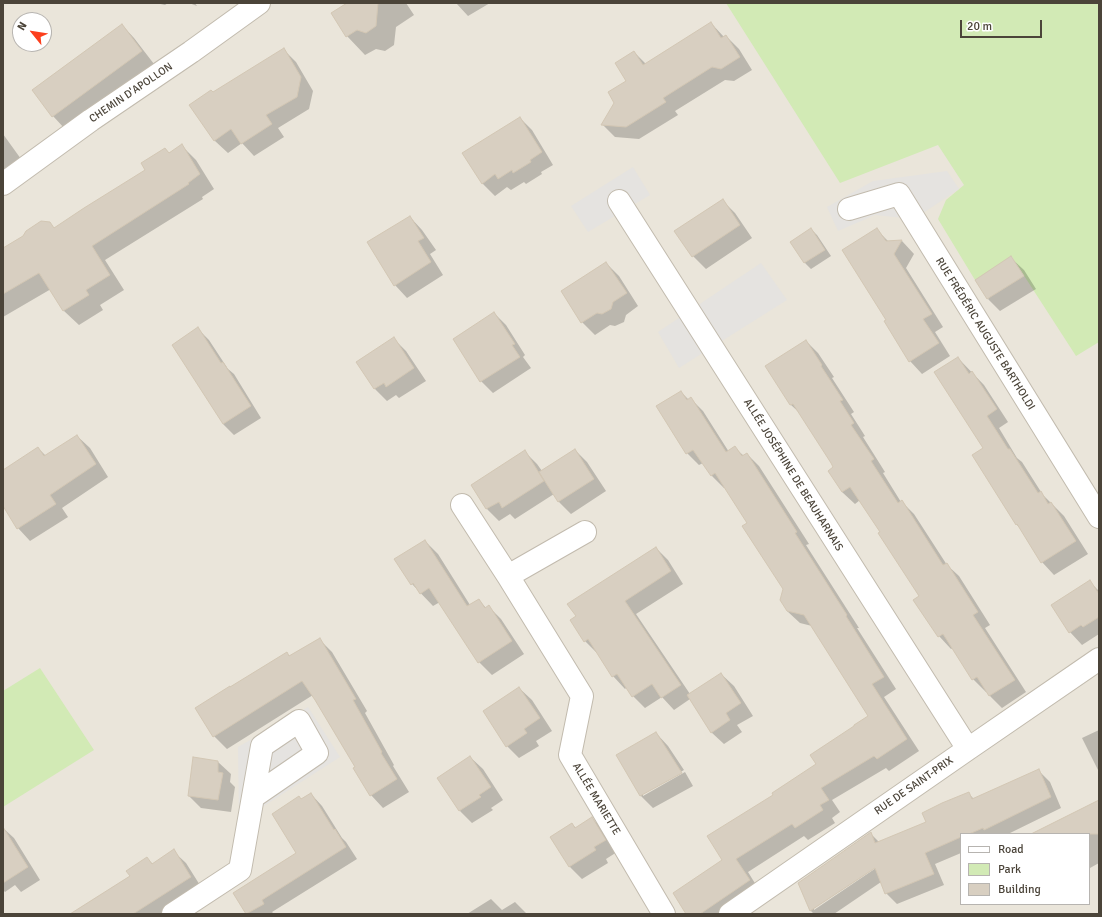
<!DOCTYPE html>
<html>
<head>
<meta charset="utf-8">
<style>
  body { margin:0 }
  #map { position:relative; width:1102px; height:917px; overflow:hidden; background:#f6f3ec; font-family:Signika,sans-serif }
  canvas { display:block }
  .frame { position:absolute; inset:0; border:4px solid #4b4439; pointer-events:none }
  .legend { position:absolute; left:960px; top:833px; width:130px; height:72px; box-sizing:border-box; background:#fff; border:1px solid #b7b4b0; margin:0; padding:5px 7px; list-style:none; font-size:12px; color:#4b4439 }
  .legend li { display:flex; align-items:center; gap:8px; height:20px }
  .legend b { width:20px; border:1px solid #b7b4b0 }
  .north { position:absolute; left:12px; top:12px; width:40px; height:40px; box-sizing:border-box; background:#fff; border:1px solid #b7b4b0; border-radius:50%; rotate:300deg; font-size:11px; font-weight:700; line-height:16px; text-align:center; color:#4b4439 }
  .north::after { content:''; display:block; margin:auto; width:14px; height:18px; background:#fc3f1d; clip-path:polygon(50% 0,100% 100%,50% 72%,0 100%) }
  .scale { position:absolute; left:960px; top:20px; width:82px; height:18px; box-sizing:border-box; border:2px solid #4b4439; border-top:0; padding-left:5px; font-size:12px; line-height:14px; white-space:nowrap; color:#4b4439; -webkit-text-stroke:3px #fff; paint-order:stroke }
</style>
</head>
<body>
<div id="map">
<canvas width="1102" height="917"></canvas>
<div class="frame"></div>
<ul class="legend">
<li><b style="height:5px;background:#fff"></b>Road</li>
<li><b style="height:11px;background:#d2eab5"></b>Park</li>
<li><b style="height:11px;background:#d8cfc1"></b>Building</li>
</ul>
<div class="north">N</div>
<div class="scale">20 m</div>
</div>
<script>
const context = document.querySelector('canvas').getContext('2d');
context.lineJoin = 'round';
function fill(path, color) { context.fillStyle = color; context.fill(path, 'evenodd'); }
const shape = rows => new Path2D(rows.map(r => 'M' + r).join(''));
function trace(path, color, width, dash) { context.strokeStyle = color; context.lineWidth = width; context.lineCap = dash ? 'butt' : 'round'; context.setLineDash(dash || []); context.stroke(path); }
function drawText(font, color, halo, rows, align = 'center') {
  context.font = font + ' Signika,sans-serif'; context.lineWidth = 4; context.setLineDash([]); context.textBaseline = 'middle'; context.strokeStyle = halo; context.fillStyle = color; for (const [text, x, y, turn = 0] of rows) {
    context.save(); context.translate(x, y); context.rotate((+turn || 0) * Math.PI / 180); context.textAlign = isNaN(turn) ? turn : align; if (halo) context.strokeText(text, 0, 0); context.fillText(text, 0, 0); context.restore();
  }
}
fill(shape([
  [3,3,1099,3,1099,914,3,914],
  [20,20,44,20,44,44,20,44],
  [961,834,1089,834,1089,904,961,904]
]), '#eae5da');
fill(shape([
  [726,3,1099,3,1099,342,1076,356,1012,257,975,280,938,219,946,200,964,185,938,145,840,183],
  [40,668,94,750,3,807,3,691]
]), '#d2eab5');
fill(shape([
  [633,167,650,195,588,232,571,206],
  [947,171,959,189,914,219,875,215,838,231,827,207,873,181],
  [761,263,787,300,679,368,658,332],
  [308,707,340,757,239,822,238,747]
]), '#e5e3e0');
fill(shape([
  [156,3,168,3,165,5],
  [189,3,195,3,197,6],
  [344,3,406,3,414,15,396,27,394,45,385,51,376,49,365,55,347,36,345,5],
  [456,3,490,3,468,16],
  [711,23,724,37,726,36,739,49,752,70,734,81,725,80,675,111,678,115,639,139,615,137,603,125,627,81,634,52,646,64],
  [122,25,134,38,154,64,65,129,53,116],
  [284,50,296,62,313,91,309,109,278,128,284,137,254,156,242,143,228,153,215,141,191,105,213,93],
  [520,118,532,130,553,165,541,172,542,174,526,184,524,182,511,190,507,187,495,196,483,184,464,153],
  [3,134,21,159,3,171],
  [182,146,196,160,214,189,202,197,203,199,105,260,124,290,100,305,103,310,79,325,64,311,51,289,3,317,3,249,55,229,147,170,165,149,169,153],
  [722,200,735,213,752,238,706,269,693,256,676,231],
  [410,217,422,230,436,250,430,254,443,275,407,298,395,285],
  [811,229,817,235,831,256,811,269,805,263,791,242],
  [877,230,889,242,902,241,914,254,906,268,943,327,935,332,950,356,922,374,910,361,888,320],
  [1011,258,1024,270,1036,289,1000,311,988,299],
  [606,263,619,276,638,306,626,315,624,322,615,326,610,325,595,335,582,322],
  [494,313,506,325,525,355,523,357,531,368,493,393,481,381,454,339],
  [198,329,209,340,228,369,234,374,261,418,234,435,223,424],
  [394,339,406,351,426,381,399,398,396,395,387,401,375,389,358,362],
  [806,341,818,353,834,377,832,378,854,412,851,414,865,436,863,437,885,472,883,473,901,502,902,502,914,514,947,565,959,576,990,625,985,628,1026,692,1002,708,990,696,987,691,986,692,973,679,953,648,951,649,939,636,914,601,920,597,881,532,860,500,855,504,842,492,835,467,802,415,791,405,767,366],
  [958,358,984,385,1008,422,999,428,1017,458,1022,462,1043,495,1064,516,1088,554,1054,575,1042,562,1021,529,1016,524,984,448],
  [681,392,689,400,691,399,703,411,729,452,735,448,744,456,747,454,759,466,809,544,806,545,859,628,857,628,896,689,884,697,919,751,889,771,886,768,832,800,840,812,832,818,835,823,808,840,804,836,748,872,761,893,730,914,687,914,723,860,775,795,817,764,869,716,812,626,800,623,787,611,784,588,748,523,725,487,724,488,712,476,703,463,699,465,687,453],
  [77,436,90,448,108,477,62,508,68,517,30,541,18,528,3,504,3,471,38,448,46,456],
  [575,450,587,462,606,491,571,514,559,502,554,494,515,519,510,514,499,521,487,509,472,485,525,452,537,464,542,471],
  [425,541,438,554,470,605,479,600,486,608,489,607,501,619,524,654,492,675,479,662,440,602,433,606,412,584],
  [656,548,668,560,683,584,636,614,690,694,721,674,734,686,753,716,737,725,742,732,724,744,711,732,690,699,674,710,662,697,645,708,633,696,627,687,625,689,613,676,598,653,597,653,585,641],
  [1090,582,1099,591,1099,634,1082,645,1070,632],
  [319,639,332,652,367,711,365,713,394,765,393,766,409,792,383,808,371,795,356,768,313,695,227,749,214,736,230,688,287,654,290,656],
  [519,688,532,700,552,731,536,741,539,746,519,758,507,746],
  [1099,730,1099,772,1082,738],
  [656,733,668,746,684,770,643,793,643,796,685,772,693,786,653,808,641,796,618,755],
  [470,757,483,769,503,800,491,808,493,810,472,823,460,811],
  [218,762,231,774,230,782,235,787,231,812,201,808,189,796],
  [1039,771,1050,782,1061,808,1008,834,961,834,961,853,935,864,944,885,897,904,886,893,881,882,834,914,814,914,811,911,799,883,871,834,879,842,928,823,968,793,974,799],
  [878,865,879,866,814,910,814,908],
  [311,794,322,806,342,838,346,842,357,859,272,912,274,914,247,914,235,893,298,854,302,800],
  [1099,806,1099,863,1090,868,1089,867,1089,834,1067,834],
  [592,818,604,831,617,852,606,859,608,863,582,879,570,867,551,838,572,824,576,828],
  [3,828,14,838,40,880,21,892,15,885,5,892,3,890],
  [173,851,186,863,203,890,165,914,71,914,131,876,147,859,153,864],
  [491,899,502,910,515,902,527,914,467,914]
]), '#0003');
const building = shape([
  [347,3,378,3,376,26,366,33,357,30,346,37,331,13,347,3],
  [711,22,721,38,726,35,740,57,721,69,712,67,663,98,666,102,626,127,601,125,614,103,608,92,626,81,615,63,634,51,643,65,711,22],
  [122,24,142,51,52,117,32,90,122,24],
  [284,48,301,77,297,97,266,115,272,124,241,144,231,129,214,141,189,105,211,90,213,92,284,48],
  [520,117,542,152,530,160,531,162,513,173,512,170,498,179,495,174,482,184,462,153,520,117],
  [182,144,200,174,188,183,189,184,92,246,110,275,86,290,89,295,63,311,39,273,3,294,3,248,23,236,26,231,41,221,50,222,54,228,84,208,145,170,141,163,165,148,169,153,182,144],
  [723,199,740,225,692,257,674,231,723,199],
  [410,216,424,238,418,241,431,262,394,286,367,242,410,216],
  [811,228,825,250,804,263,790,242,811,228],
  [877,228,886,241,902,240,894,254,932,314,923,319,939,343,909,362,884,321,886,320,842,250,877,228],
  [1011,256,1024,276,987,299,975,280,1011,256],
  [606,262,627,293,613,302,611,309,602,314,597,313,581,323,561,291,606,262],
  [494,312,515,344,512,345,520,357,480,382,453,339,494,312],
  [198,327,221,363,223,362,251,406,223,424,172,345,198,327],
  [394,337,414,368,386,387,384,383,374,389,356,362,394,337],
  [806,340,822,365,821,366,843,400,840,401,854,423,851,425,874,459,871,461,898,503,902,500,943,565,947,563,978,612,973,615,1015,680,989,696,977,677,972,680,943,634,938,637,913,600,919,596,878,533,880,532,850,487,842,492,828,471,833,467,831,463,793,404,790,405,765,366,806,340],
  [958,357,969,374,972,371,997,409,987,416,1008,449,1010,449,1038,493,1041,491,1048,504,1051,502,1076,541,1041,563,1017,524,1016,525,972,455,983,448,934,372,958,357],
  [681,391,687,400,691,397,726,452,735,446,742,456,747,453,797,532,795,533,847,615,846,616,884,677,872,684,907,739,877,759,874,756,821,788,829,800,820,805,823,810,795,828,792,824,736,859,750,880,700,914,686,914,673,893,722,860,707,836,773,795,772,793,816,764,810,755,854,726,854,725,868,716,804,615,787,611,780,600,783,589,742,526,747,523,715,473,711,476,693,450,686,454,656,406,681,391],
  [77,435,96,464,50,495,56,504,17,529,3,506,3,470,38,447,44,456,77,435],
  [575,449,594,479,558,502,539,472,575,449],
  [525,450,544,481,502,508,499,502,486,509,471,485,525,450],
  [425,540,467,606,479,599,485,608,489,605,512,641,478,663,429,588,420,594,413,583,411,585,394,559,425,540],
  [656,547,671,571,625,601,681,685,661,698,652,684,632,697,617,674,612,677,588,639,584,642,570,620,576,616,567,604,656,547],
  [1090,580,1099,594,1099,617,1083,627,1081,625,1069,633,1051,605,1090,580],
  [320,638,356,699,353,700,382,752,381,753,397,779,370,796,353,768,355,767,315,700,302,681,213,737,195,708,230,686,230,687,287,652,289,656,320,638],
  [721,673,741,703,726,713,730,720,711,733,687,695,721,673],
  [519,687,540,718,524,729,527,733,506,747,483,711,519,687],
  [656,732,682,773,640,796,616,755,656,732],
  [470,756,491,787,479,795,481,797,459,811,437,778,470,756],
  [193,757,218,761,218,772,223,773,218,800,188,796,193,757],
  [1039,769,1051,797,984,830,983,828,969,834,961,834,961,837,925,853,934,874,885,894,875,868,810,911,798,883,871,832,875,843,926,822,922,813,942,803,969,792,972,799,1039,769],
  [311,793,334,830,335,829,346,847,262,900,264,904,246,914,233,893,296,853,272,814,299,796,301,799,311,793],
  [1099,800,1099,834,1031,834,1099,800],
  [592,817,606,840,594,847,596,850,569,867,550,837,572,823,575,828,592,817],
  [3,827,28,867,3,883,3,827],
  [174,849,191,877,133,914,70,914,130,876,126,871,147,857,152,864,174,849]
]);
fill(building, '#d8cfc1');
trace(building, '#d3c7b4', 1);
const minor = shape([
  [3,184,91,120,191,52,259,3],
  [619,201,968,749],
  [849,209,899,194,1099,517],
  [462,505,508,576,582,696,570,755,664,914],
  [508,576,585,532],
  [173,914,240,870,262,746,299,721,317,753,253,797],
  [730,914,968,749,1099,659]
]);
trace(minor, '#c2bbae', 24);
trace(minor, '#fff', 22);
drawText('11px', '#4b4439', '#fff', [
  ["CHEMIN D'APOLLON",131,93,-34],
  ["RUE FRÉDÉRIC AUGUSTE BARTHOLDI",985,334,58],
  ["ALLÉE JOSÉPHINE DE BEAUHARNAIS",793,475,58],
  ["RUE DE SAINT-PRIX",914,786,-35],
  ["ALLÉE MARIETTE",596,799,59]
]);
</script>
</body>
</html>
